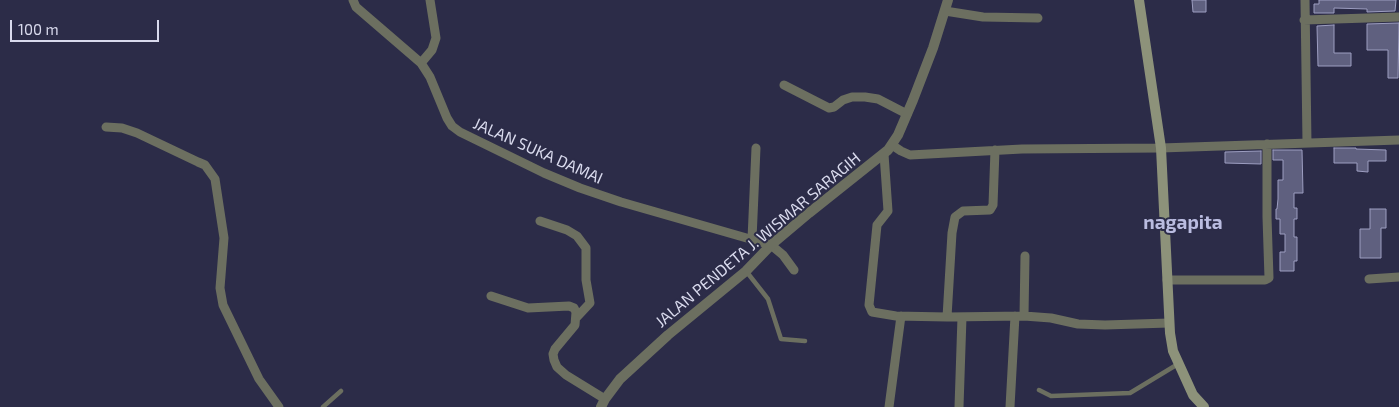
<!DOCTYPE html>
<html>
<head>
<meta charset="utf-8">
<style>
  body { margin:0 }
  #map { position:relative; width:1399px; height:407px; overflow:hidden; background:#2c2c48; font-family:"Exo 2",sans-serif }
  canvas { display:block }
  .scale { position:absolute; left:10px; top:20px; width:149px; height:22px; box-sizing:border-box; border:2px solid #d9daed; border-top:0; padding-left:6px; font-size:15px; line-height:18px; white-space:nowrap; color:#d9daed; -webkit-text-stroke:4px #2c2c48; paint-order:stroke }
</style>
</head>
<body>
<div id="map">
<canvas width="1399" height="407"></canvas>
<div class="scale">100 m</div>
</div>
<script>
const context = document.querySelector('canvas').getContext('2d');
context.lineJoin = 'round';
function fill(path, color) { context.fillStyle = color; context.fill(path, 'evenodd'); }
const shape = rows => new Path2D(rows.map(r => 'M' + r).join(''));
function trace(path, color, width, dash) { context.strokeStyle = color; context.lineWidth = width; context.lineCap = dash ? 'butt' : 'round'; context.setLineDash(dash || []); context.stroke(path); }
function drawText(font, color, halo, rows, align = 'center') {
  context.font = font + ' "Exo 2",sans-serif'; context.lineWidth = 4; context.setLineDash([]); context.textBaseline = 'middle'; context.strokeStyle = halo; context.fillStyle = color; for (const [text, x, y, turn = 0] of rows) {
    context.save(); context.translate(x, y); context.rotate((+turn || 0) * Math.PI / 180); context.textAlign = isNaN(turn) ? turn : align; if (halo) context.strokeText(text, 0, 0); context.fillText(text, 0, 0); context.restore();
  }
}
const building = shape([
  [1192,0,1206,0,1206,12,1193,12,1192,0],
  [1319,0,1396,0,1395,11,1367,12,1367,9,1334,8,1334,13,1314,13,1314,4,1319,4,1319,0],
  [1399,23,1398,78,1388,78,1388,50,1367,50,1367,24,1399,23],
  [1334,25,1334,53,1351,53,1351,66,1318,66,1317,26,1334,25],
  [1334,148,1356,148,1356,149,1386,150,1386,161,1368,161,1368,172,1357,171,1357,163,1334,163,1334,148],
  [1273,150,1302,150,1303,193,1294,193,1294,208,1297,208,1297,219,1294,219,1294,237,1297,237,1297,261,1294,261,1294,271,1280,271,1280,252,1285,252,1285,234,1280,234,1280,219,1276,219,1276,209,1277,209,1278,199,1278,180,1283,180,1283,160,1273,160,1273,150],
  [1261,151,1261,164,1225,163,1225,152,1261,151],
  [1370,209,1386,209,1386,228,1381,228,1381,258,1360,258,1360,229,1370,229,1370,209]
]);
fill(building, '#5f607f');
trace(building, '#9d9ec1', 1);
trace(shape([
  [746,271,768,299,781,339,805,341],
  [1039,390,1051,396,1130,393,1178,364],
  [323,407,341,391]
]), '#6c6f60', 4.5);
trace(shape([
  [353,0,356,7,421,63,430,77,447,118,452,126,460,132,544,173,580,188,621,202,771,245,783,255,794,270],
  [1305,0,1307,143],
  [945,11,983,17,1038,18],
  [1304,20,1399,17],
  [421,63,432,50,436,38,430,0],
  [784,85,829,108,834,107,843,100,852,97,865,97,878,99,907,114],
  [106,127,122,128,137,133,198,162,205,165,215,179,224,238,220,288,223,305,259,379,279,407],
  [892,145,901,151,910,155,1022,149,1161,148,1399,140],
  [884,154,888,211,877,225,869,305,872,312,896,316,947,317,1024,316,1051,318,1078,324,1105,325,1169,323],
  [540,221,567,230,577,236,586,248,586,280,590,303,576,318],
  [752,239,756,148],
  [1369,279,1399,277],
  [1167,280,1265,280,1269,278,1267,217,1267,144],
  [491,296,528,308,569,306,574,308,576,312,575,325,555,349,553,354,554,360,557,367,566,375,605,399],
  [1024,316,1025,256],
  [947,317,952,233,955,217,963,211,990,210,993,205,995,150],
  [889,407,901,316],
  [959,407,962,317],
  [1010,407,1015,316]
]), '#6c6f60', 9);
trace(shape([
  [601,407,605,399,620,379,668,335,746,271,771,245,809,213,888,150,898,135,913,100,933,48,948,0]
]), '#6c6f60', 10);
trace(shape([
  [1139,0,1161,148,1170,333,1173,351,1193,395,1204,407]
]), '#8d927a', 10);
drawText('16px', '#d9daed', '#2c2c48', [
  ["JALAN SUKA DAMAI",538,151,24],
  ["JALAN PENDETA J. WISMAR SARAGIH",758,240,-40]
]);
drawText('bold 19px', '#babce0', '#2c2c48', [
  ["nagapita",1183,223]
]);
</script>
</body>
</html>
